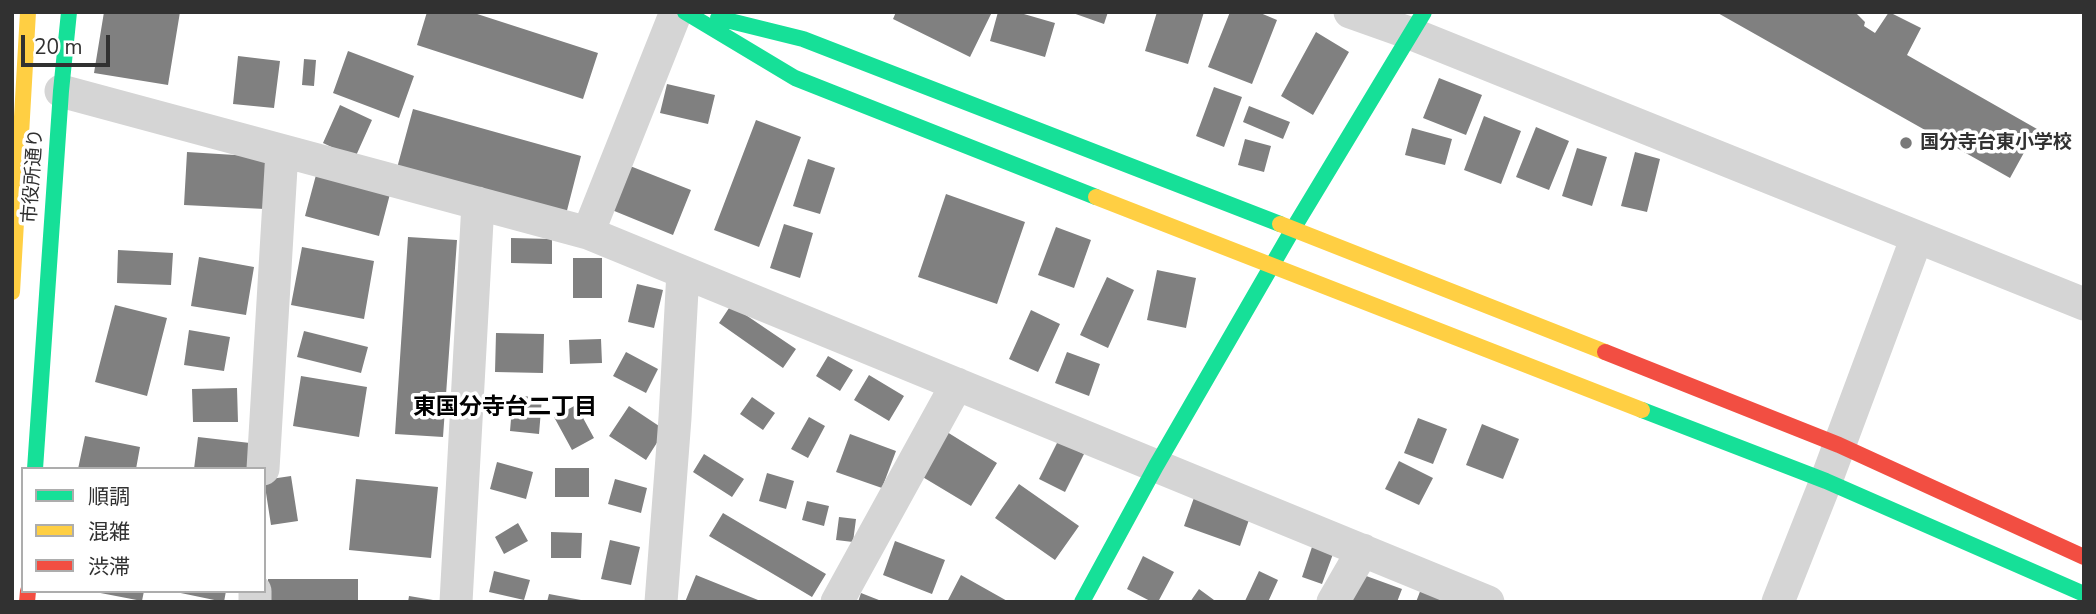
<!DOCTYPE html>
<html>
<head>
<meta charset="utf-8">
<style>
  body { margin:0 }
  #map { position:relative; width:2096px; height:614px; overflow:hidden; background:#fff; font-family:"Nunito Sans","Noto Sans JP",sans-serif }
  canvas { display:block }
  .frame { position:absolute; inset:0; border:14px solid #313131; pointer-events:none }
  .legend { position:absolute; left:21px; top:467px; width:245px; height:126px; box-sizing:border-box; background:#fff; border:2px solid #adadad; margin:0; padding:9px 12px; list-style:none; font-size:21px; color:#313131 }
  .legend li { display:flex; align-items:center; gap:14px; height:35px }
  .legend b { width:35px; border:2px solid #adadad }
  .scale { position:absolute; left:21px; top:35px; width:89px; height:32px; box-sizing:border-box; border:4px solid #313131; border-top:0; padding-left:9px; font-size:21px; line-height:24px; white-space:nowrap; color:#313131; -webkit-text-stroke:5px #fff; paint-order:stroke }
</style>
</head>
<body>
<div id="map">
<canvas width="2096" height="614"></canvas>
<div class="frame"></div>
<ul class="legend">
<li><b style="height:9px;background:#16e098"></b>順調</li>
<li><b style="height:9px;background:#ffcf43"></b>混雑</li>
<li><b style="height:9px;background:#f24e42"></b>渋滞</li>
</ul>
<div class="scale">20 m</div>
</div>
<script>
const context = document.querySelector('canvas').getContext('2d');
context.lineJoin = 'round';
function fill(path, color) { context.fillStyle = color; context.fill(path, 'evenodd'); }
const shape = rows => new Path2D(rows.map(r => 'M' + r).join(''));
function trace(path, color, width, dash) { context.strokeStyle = color; context.lineWidth = width; context.lineCap = dash ? 'butt' : 'round'; context.setLineDash(dash || []); context.stroke(path); }
function drawText(font, color, halo, rows, align = 'center') {
  context.font = font + ' "Nunito Sans","Noto Sans JP",sans-serif'; context.lineWidth = 7; context.setLineDash([]); context.textBaseline = 'middle'; context.strokeStyle = halo; context.fillStyle = color; for (const [text, x, y, turn = 0] of rows) {
    context.save(); context.translate(x, y); context.rotate((+turn || 0) * Math.PI / 180); context.textAlign = isNaN(turn) ? turn : align; if (halo) context.strokeText(text, 0, 0); context.fillText(text, 0, 0); context.restore();
  }
}
fill(shape([
  [104,12,180,12,168,85,94,73],
  [427,12,471,12,598,53,583,99,417,45],
  [896,12,992,12,970,57,893,19],
  [998,12,1017,12,1055,23,1045,57,990,41],
  [1070,12,1108,12,1104,24],
  [1157,12,1204,12,1188,64,1145,51],
  [1230,12,1258,12,1277,20,1252,84,1208,67],
  [1716,12,1855,12,1865,22,1864,26,1875,33,1889,12,1921,28,1907,55,2037,129,2010,178],
  [1316,32,1349,52,1313,115,1281,96],
  [348,51,414,76,399,118,333,93],
  [238,56,280,61,274,108,233,104],
  [304,59,316,60,314,86,302,85],
  [1439,78,1482,95,1466,135,1423,118],
  [667,84,715,95,708,124,660,113],
  [1214,87,1242,97,1224,147,1196,136],
  [340,105,372,120,355,158,323,143],
  [1249,106,1290,122,1283,139,1243,122],
  [413,109,581,156,563,226,394,179],
  [1484,116,1521,131,1501,184,1464,170],
  [756,120,801,137,759,247,714,230],
  [1536,127,1569,141,1549,190,1516,177],
  [1412,128,1452,139,1445,165,1405,155],
  [1245,139,1271,146,1264,172,1238,165],
  [1577,148,1607,157,1592,206,1562,196],
  [187,152,267,157,265,209,184,205],
  [1635,152,1660,159,1647,212,1621,206],
  [808,159,835,168,820,214,793,206],
  [625,164,691,190,673,235,607,208],
  [316,175,390,194,379,236,305,216],
  [946,194,1025,222,997,304,918,277],
  [784,224,813,233,800,278,770,268],
  [1056,227,1091,240,1074,288,1038,275],
  [408,237,457,240,443,437,395,434],
  [511,238,552,239,552,264,511,263],
  [302,247,374,261,364,319,291,305],
  [118,250,173,253,171,285,117,283],
  [199,257,254,267,246,315,191,306],
  [573,258,602,258,602,298,573,298],
  [1157,270,1196,278,1186,328,1147,320],
  [1107,277,1134,290,1108,348,1080,335],
  [637,284,663,290,654,328,628,322],
  [115,305,167,318,147,396,95,382],
  [731,305,796,349,783,368,719,323],
  [1031,310,1060,324,1038,372,1009,359],
  [189,330,230,337,224,371,184,365],
  [304,331,368,347,361,373,297,357],
  [496,333,544,334,543,373,495,372],
  [601,339,602,363,570,364,569,340],
  [626,352,658,369,646,393,613,376],
  [1067,352,1100,364,1089,396,1055,383],
  [828,356,853,370,840,391,816,376],
  [869,375,904,396,889,421,854,400],
  [301,376,367,387,359,437,293,426],
  [237,388,238,422,193,422,192,389],
  [513,395,542,398,539,434,510,431],
  [752,397,775,413,763,430,740,414],
  [576,405,594,438,572,450,554,417],
  [629,406,665,430,646,460,609,436],
  [809,417,825,426,808,458,791,449],
  [1418,418,1447,429,1433,464,1404,453],
  [1482,424,1519,439,1503,479,1466,465],
  [947,432,997,463,971,506,921,476],
  [850,434,896,451,882,488,836,472],
  [85,436,140,447,136,469,78,469],
  [198,437,250,443,247,469,194,469],
  [1058,441,1084,454,1065,492,1039,479],
  [704,454,744,479,732,497,693,472],
  [1399,461,1433,478,1419,505,1385,489],
  [497,462,533,472,526,499,490,489],
  [555,468,589,468,589,497,555,497],
  [767,473,794,481,786,509,759,501],
  [291,476,298,521,271,525,264,480],
  [356,479,438,487,431,558,349,550],
  [615,479,647,488,641,513,608,504],
  [1019,484,1079,526,1055,560,995,518],
  [1196,492,1252,511,1240,546,1184,526],
  [807,501,829,506,824,526,802,520],
  [723,513,826,574,812,597,709,536],
  [839,517,856,519,853,542,836,540],
  [518,523,528,541,504,554,495,537],
  [551,532,582,533,581,558,551,558],
  [610,540,640,547,631,585,601,579],
  [895,541,945,560,932,594,883,575],
  [1312,547,1333,554,1322,584,1302,577],
  [1143,556,1174,572,1158,602,1152,602,1127,589],
  [494,571,530,580,524,600,489,592],
  [1259,571,1278,580,1268,602,1247,602,1245,601],
  [1358,573,1402,589,1397,602,1348,602],
  [696,575,763,602,685,602],
  [961,575,1009,602,947,602],
  [268,579,358,579,358,602,268,602],
  [1199,589,1214,600,1213,602,1190,602],
  [1421,589,1454,602,1416,602],
  [90,591,144,591,142,601],
  [171,591,226,591,224,602],
  [861,593,884,602,858,602],
  [549,594,581,600,581,602,547,602],
  [409,596,433,600,432,602,408,602]
]), '#808080');
trace(shape([
  [1350,12,1412,34,2084,304],
  [61,91,588,233,1488,602],
  [588,233,676,12],
  [263,469,282,151],
  [255,602,255,591],
  [456,602,478,203],
  [661,602,675,418,683,272],
  [837,602,957,384],
  [1333,602,1363,550],
  [1778,602,1826,481,1917,237]
]), '#d5d5d5', 33);
trace(shape([
  [685,12,795,78,1096,197],
  [718,18,803,39,1280,224],
  [1642,410,1826,481,2084,594],
  [35,469,61,91,69,12],
  [1082,602,1156,466,1293,229,1424,12]
]), '#16e098', 16);
trace(shape([
  [1096,197,1642,410],
  [1280,224,1605,352],
  [12,292,28,12]
]), '#ffcf43', 16);
trace(shape([
  [1605,352,1839,445,2084,557],
  [27,602,28,591]
]), '#f24e42', 16);
for (const [x, y, r, color] of [
  [1906,143,7,"#797979"]
]) { const dot = new Path2D(); dot.arc(x, y, r, 0, 2 * Math.PI); context.fillStyle = color; context.fill(dot); trace(dot, '#fff', 2.5); }
drawText('bold 19px', '#313131', '#fff', [
  ["国分寺台東小学校",1920,143]
], 'left');
drawText('19px', '#313131', '#fff', [
  ["市役所通り",34,176,-86]
]);
drawText('bold 23px', '#000', '#fff', [
  ["東国分寺台二丁目",505,408]
]);
</script>
</body>
</html>
